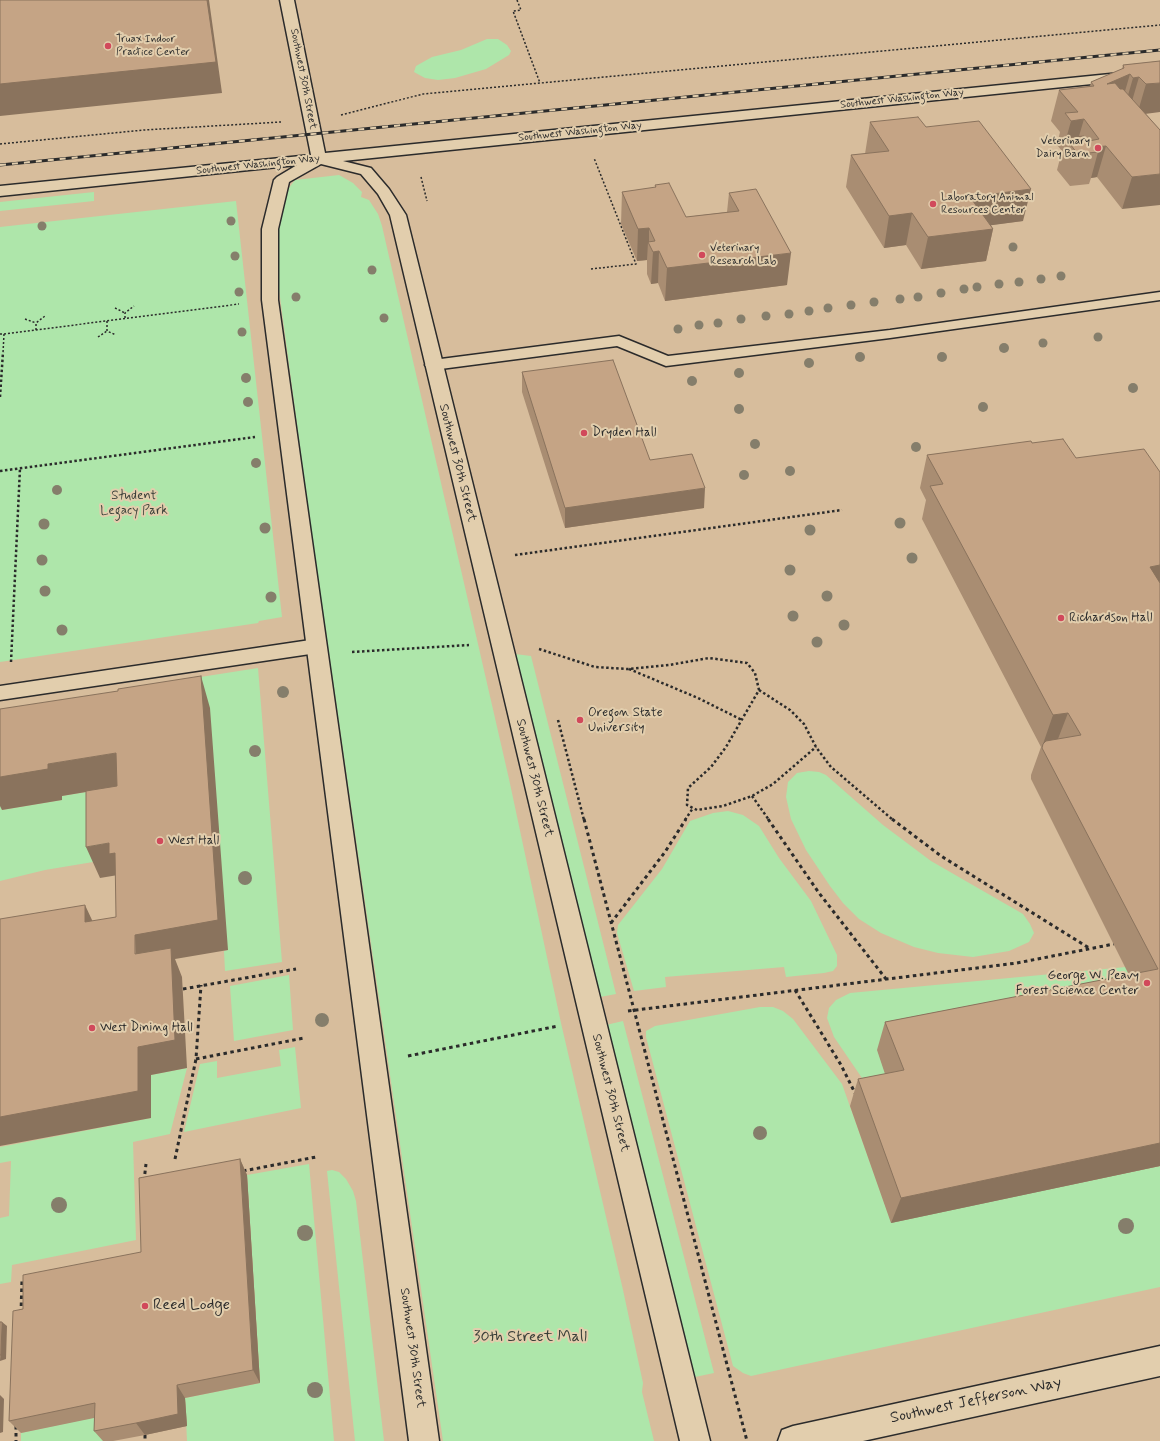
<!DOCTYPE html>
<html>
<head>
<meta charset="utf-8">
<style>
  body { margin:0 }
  canvas { display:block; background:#e4cca9 }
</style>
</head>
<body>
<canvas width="1160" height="1441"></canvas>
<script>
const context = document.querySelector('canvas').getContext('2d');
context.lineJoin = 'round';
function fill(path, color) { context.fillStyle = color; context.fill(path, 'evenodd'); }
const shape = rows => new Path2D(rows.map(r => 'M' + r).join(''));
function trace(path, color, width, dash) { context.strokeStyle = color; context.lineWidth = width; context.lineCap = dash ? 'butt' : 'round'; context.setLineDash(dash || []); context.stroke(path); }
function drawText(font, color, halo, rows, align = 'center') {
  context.font = font + ' Mynerve,sans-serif'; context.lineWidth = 4; context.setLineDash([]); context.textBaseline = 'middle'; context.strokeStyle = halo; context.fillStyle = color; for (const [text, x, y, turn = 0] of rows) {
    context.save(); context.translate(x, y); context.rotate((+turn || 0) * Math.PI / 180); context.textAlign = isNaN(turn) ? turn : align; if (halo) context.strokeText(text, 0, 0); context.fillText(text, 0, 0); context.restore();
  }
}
fill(shape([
  [0,0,1160,0,1160,1441,0,1441]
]), '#d7bd9c');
fill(shape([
  [487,39,498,39,507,45,511,51,509,55,486,69,455,78,438,80,425,78,414,72,416,66,432,57,461,50],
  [339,175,353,183,362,192,361,197,369,200,378,214,382,226,509,779,561,1023,623,1290,643,1383,642,1392,654,1441,443,1441,309,515,276,267,278,202,295,180],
  [94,192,94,201,0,211,0,202],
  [236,201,282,617,259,621,258,623,0,662,0,227],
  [515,654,531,656,616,994,600,997],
  [258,668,282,962,225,971,224,951,228,950,156,684],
  [809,771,819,772,826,775,883,825,931,861,1023,914,1030,924,1034,933,1029,942,1009,951,973,957,938,953,914,947,881,933,859,919,843,903,830,886,806,850,791,819,786,797,788,782,797,773],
  [128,785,99,861,45,870,0,881,0,806,2,806,2,810,62,800,62,796],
  [728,811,743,815,759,826,779,858,811,901,837,955,837,966,833,971,824,973,786,977,784,967,665,977,666,987,634,991,617,933,618,925,662,869,690,821,713,813],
  [1126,967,1141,998,894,1097,864,1081,834,1037,827,1018,829,1008,836,1000,850,993],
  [289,975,293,1030,234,1041,230,986],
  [760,1007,773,1007,783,1011,793,1019,842,1084,891,1222,1160,1166,1160,1287,751,1376,743,1373,733,1366,646,1037,646,1031,655,1026],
  [623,1021,714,1373,695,1377,606,1025],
  [295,1047,301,1108,184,1132,200,1064,217,1061,217,1078,281,1066,279,1050],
  [187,1068,170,1134,133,1142,136,1240,12,1265,11,1282,0,1284,0,1218,9,1216,11,1161,0,1163,0,1147,151,1118,151,1075],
  [309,1164,334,1441,187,1441,185,1398,260,1383,247,1175],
  [332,1170,339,1172,346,1179,353,1191,356,1201,384,1441,355,1441,327,1171],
  [105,1415,105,1441,21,1441,21,1433]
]), '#aee6aa');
const lane = shape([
  [1160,292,1160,300,890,338,666,366,617,346,433,370,428,368,425,365,428,362,433,360,619,336,668,356,890,330,1160,292],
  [317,639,323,641,326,646,323,651,317,653,0,700,0,686,317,639]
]);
const street = shape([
  [1160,1346,1160,1376,863,1441,778,1441,782,1430,793,1426,1160,1346]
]);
const secondary = shape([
  [280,0,294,0,325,153,1160,69,1160,77,343,161,371,168,389,189,406,215,710,1441,680,1441,390,215,378,194,361,174,321,164,289,182,278,229,278,300,439,1441,409,1441,262,300,262,229,274,180,277,177,297,165,0,196,0,186,311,155,280,0]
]);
trace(lane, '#2b2b2b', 3);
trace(street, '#2b2b2b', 3);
trace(secondary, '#2b2b2b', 3);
trace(shape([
  [517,0,521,10,513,11,540,83],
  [341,115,423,94,1160,25],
  [0,144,144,130,281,122],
  [421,177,427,201],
  [591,269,636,264,594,158],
  [115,308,125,313],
  [125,318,125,313,134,306],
  [25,319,36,323],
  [107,321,107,331,116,335],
  [36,330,36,323,45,316],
  [0,334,4,334,3,353],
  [4,334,239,304],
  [98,337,107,331]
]), '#2b2b2b', 1.5, [2, 2]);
trace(shape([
  [0,397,3,352],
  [0,471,255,437],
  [515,555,842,510],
  [539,649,595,667,628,669,669,665,709,658,747,663,755,673,759,690,726,747,711,767,688,788,687,805,697,810,723,806,752,796,773,784,816,747],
  [352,652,469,645],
  [11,662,20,468],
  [629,669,698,698,742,720],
  [759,690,790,710,804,724,816,747,831,767,893,820],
  [558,720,584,820],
  [752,796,769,820],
  [685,820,693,808]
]), '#2b2b2b', 2.5, [2.5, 2.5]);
trace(shape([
  [584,819,747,1441],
  [768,819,819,893,886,979],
  [892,819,941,856,1089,948],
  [611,923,665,852,686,819],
  [183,989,296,969],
  [795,990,841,1065,856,1095],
  [628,1011,1017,963,1114,944],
  [408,1056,558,1026],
  [196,1059,304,1038],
  [175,1159,196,1059,201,985],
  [243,1171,316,1157],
  [144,1181,146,1164],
  [21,1313,22,1279,26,1279],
  [16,1426,16,1441],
  [145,1435,145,1441]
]), '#2b2b2b', 3, [3.5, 3.5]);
fill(lane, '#e2cead');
fill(street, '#e2cead');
fill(secondary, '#e2cead');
const rail = shape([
  [0,165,1160,50]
]);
trace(rail, '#2b2b2b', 3);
trace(rail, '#e2cead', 2, [6]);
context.fillStyle = '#857e6b';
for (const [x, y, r] of [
  [231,221,4.5],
  [42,226,4.5],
  [1013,247,4.5],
  [235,256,4.5],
  [372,270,4.5],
  [1061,276,4.5],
  [1041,279,4.5],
  [1019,282,4.5],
  [999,284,4.5],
  [977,287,4.5],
  [964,289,4.5],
  [239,292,4.5],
  [941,293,4.5],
  [296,297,4.5],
  [918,297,4.5],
  [900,299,4.5],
  [874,302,4.5],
  [851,305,4.5],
  [828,308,4.5],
  [809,311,4.5],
  [789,314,4.5],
  [766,316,4.5],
  [384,318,4.5],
  [741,319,4.5],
  [718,323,4.5],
  [699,325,4.5],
  [678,329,4.5],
  [242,332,4.5],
  [1098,337,4.5],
  [1043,343,4.5],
  [1004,348,5],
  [860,357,5],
  [942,357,5],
  [809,363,5],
  [739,373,5],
  [246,378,5],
  [692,381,5],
  [1133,388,5],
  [248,402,5],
  [983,407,5],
  [739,409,5],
  [755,444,5],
  [916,447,5],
  [256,463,5],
  [790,471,5],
  [744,475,5],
  [57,490,5],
  [900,523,5.5],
  [44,524,5.5],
  [265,528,5.5],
  [810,530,5.5],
  [912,558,5.5],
  [42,560,5.5],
  [790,570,5.5],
  [45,591,5.5],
  [827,596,5.5],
  [271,597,5.5],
  [793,616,5.5],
  [844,625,5.5],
  [62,630,5.5],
  [817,642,5.5],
  [283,692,6],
  [255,751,6],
  [245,878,7],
  [322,1020,7],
  [760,1133,7],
  [59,1205,8],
  [1126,1226,8],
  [305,1233,8],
  [315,1390,8]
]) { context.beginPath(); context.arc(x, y, r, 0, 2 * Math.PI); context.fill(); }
fill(shape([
  [1160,61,1146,114,1160,130,1122,209,1097,177,1091,178,1089,184,1070,186,1057,170,1062,151,1057,145,1060,132,1051,121,1059,90,1090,86,1091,82,1122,69,1123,65],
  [870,122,926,127,1023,221,991,225,993,229,986,261,921,269,906,245,884,248,846,187,851,155,865,154],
  [655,185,686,217,727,212,729,193,787,285,665,301,658,283,651,284,647,274,647,260,637,261,621,224,622,192,655,188],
  [522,372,704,508,565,528,522,392],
  [1032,443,1076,458,1160,472,1160,1166,891,1223,850,1106,858,1079,885,1074,877,1050,885,1022,1129,975,1031,779,1031,775,1041,747,922,519,926,500,920,488,927,455],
  [240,1159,247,1175,260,1383,185,1398,187,1426,145,1435,113,1441,103,1441,94,1431,94,1418,21,1433,9,1421,23,1309,141,1252]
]), '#a98d72');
fill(shape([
  [207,0,209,0,222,93,0,116,0,84],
  [1130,74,1121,105,1107,84],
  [1139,77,1130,108,1124,109,1133,78],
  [1160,83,1160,112,1137,115,1146,84],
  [1084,119,1075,150,1066,139,1071,121],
  [1106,146,1097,177,1091,178,1098,152,1094,147],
  [1160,174,1160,205,1122,209,1132,177],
  [1031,189,1023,221,963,229,970,197],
  [912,213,906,245,884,248,889,216],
  [649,228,649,243,648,242,647,260,637,261,638,229],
  [993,229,986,261,921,269,928,237],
  [659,251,658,283,651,284,653,252],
  [791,253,787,285,665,301,667,268],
  [705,488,704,508,565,528,565,508],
  [1160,565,1160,595,1150,567],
  [201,676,210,708,228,950,175,959,182,977,187,1068,151,1075,151,1118,0,1146,0,1117,138,1047,135,935],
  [1068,713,1056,744,1043,744,1053,715],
  [116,753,128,785,62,796,62,800,2,810,0,806,0,777,48,764],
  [109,843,115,853,118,875,100,878,86,847],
  [85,905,99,935,85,922],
  [1160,1143,1160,1166,891,1223,901,1198],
  [240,1159,247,1175,260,1383,253,1370],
  [2,1322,7,1326,6,1359,0,1361],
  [177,1385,185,1398,187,1426,145,1435,136,1423],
  [0,1395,4,1399,3,1432,0,1433]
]), '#8a735d');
const building = shape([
  [0,0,207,0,216,62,0,84,0,0],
  [1160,61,1160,83,1146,84,1139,77,1133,78,1130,74,1107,84,1115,83,1120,89,1123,89,1160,130,1160,174,1132,177,1106,146,1094,147,1098,152,1078,154,1065,138,1084,136,1089,141,1099,139,1084,119,1071,121,1065,113,1078,112,1059,90,1094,86,1091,82,1124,68,1123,65,1160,61],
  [918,117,926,127,979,121,1031,189,970,197,993,229,928,237,912,213,889,216,851,155,889,151,870,122,918,117],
  [669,183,686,217,739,211,729,193,756,189,791,253,667,268,659,251,653,252,648,242,655,241,649,228,638,229,622,192,656,187,655,185,669,183],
  [613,360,650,460,692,454,705,488,565,508,522,372,613,360],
  [1063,439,1076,458,1144,449,1160,472,1160,565,1150,567,1160,583,1160,1143,901,1198,858,1079,904,1070,885,1022,1158,969,1042,748,1043,744,1046,741,1081,735,1068,713,1053,715,930,486,943,484,927,455,1031,441,1032,443,1063,439],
  [201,676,218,920,135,935,135,954,171,948,175,1040,138,1047,138,1091,0,1117,0,919,85,905,85,922,116,917,115,853,109,854,109,843,86,847,86,791,117,786,116,753,48,764,48,769,0,777,0,709,118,691,118,689,201,676],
  [240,1159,253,1370,177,1385,178,1414,136,1423,94,1431,95,1403,9,1421,13,1311,23,1309,23,1275,141,1252,139,1178,240,1159],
  [0,1322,2,1322,1,1355,0,1355,0,1322]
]);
fill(building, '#c5a485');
trace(building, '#8a735d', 1);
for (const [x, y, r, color] of [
  [108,46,4,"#d1495b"],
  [1098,148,4,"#d1495b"],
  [933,204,4,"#d1495b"],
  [702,255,4,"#d1495b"],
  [584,433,4,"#d1495b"],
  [1061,618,4,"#d1495b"],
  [580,720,4,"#d1495b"],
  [160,841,4,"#d1495b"],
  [1147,983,4,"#d1495b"],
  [92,1028,4,"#d1495b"],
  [145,1306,4,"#d1495b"]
]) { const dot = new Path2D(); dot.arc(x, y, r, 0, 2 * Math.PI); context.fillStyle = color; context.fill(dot); trace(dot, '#e2cead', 1.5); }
drawText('11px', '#2b2b2b', '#e2cead', [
  ["Truax Indoor",116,40],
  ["Practice Center",116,53],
  ["Veterinary",1090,142,"right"],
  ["Dairy Barn",1090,155,"right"],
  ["Laboratory Animal",941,198],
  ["Resources Center",941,211],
  ["Veterinary",710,249],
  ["Research Lab",710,262]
], 'left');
drawText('11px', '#2b2b2b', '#e2cead', [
  ["Southwest 30th Street",303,79,79],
  ["Southwest Washington Way",902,99,-6],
  ["Southwest Washington Way",580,132,-6],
  ["Southwest Washington Way",258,165,-6]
]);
drawText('13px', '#2b2b2b', '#e2cead', [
  ["Dryden Hall",592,433],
  ["Richardson Hall",1069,618],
  ["Oregon State",588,713],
  ["University",588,728],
  ["West Hall",168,841],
  ["George W. Peavy",1139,976,"right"],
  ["Forest Science Center",1139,991,"right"],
  ["West Dining Hall",100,1028]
], 'left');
drawText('13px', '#2b2b2b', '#e2cead', [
  ["Southwest 30th Street",457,463,76],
  ["Southwest 30th Street",534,778,76],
  ["Southwest 30th Street",610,1093,76],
  ["Southwest 30th Street",412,1348,82]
]);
drawText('13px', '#383e38', '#e2cead', [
  ["Student",134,496],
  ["Legacy Park",134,511]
]);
drawText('16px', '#2b2b2b', '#e2cead', [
  ["Reed Lodge",153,1306]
], 'left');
drawText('16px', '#383e38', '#e2cead', [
  ["30th Street Mall",530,1338]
]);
drawText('16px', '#2b2b2b', '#e2cead', [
  ["Southwest Jefferson Way",976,1401,-12]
]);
</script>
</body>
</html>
